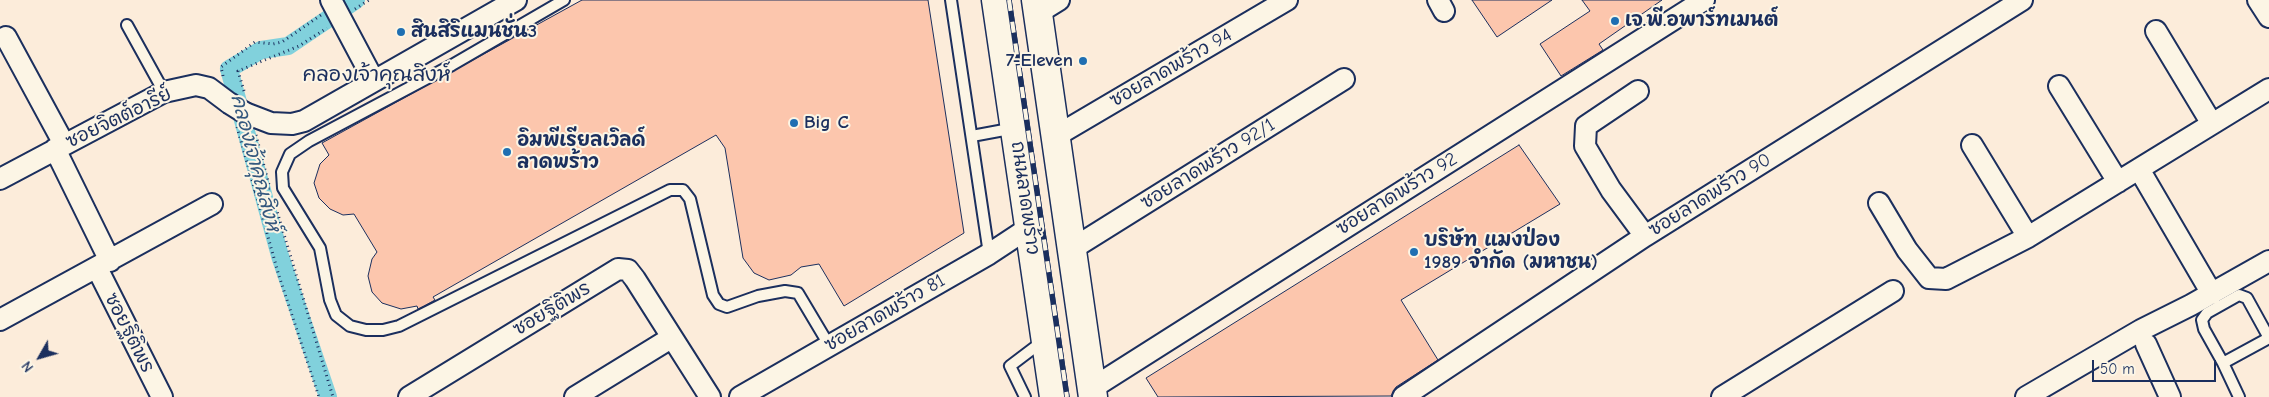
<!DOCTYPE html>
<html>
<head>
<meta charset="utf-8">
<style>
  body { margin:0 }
  #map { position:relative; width:2269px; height:397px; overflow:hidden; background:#fcecda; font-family:"Comic Neue",sans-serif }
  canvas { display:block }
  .north { position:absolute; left:15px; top:332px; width:50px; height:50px; -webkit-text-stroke:4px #fcf5e5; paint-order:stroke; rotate:232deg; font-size:14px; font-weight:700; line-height:20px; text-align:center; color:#1b2f5e }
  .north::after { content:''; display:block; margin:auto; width:18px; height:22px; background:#1b2f5e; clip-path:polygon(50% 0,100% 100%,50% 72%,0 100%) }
  .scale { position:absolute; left:2092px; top:360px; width:124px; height:22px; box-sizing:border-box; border:2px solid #1b2f5e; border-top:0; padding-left:6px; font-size:15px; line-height:18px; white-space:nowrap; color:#1b2f5e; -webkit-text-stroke:4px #fcf5e5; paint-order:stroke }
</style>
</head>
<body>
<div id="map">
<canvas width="2269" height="397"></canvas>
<div class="north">N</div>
<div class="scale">50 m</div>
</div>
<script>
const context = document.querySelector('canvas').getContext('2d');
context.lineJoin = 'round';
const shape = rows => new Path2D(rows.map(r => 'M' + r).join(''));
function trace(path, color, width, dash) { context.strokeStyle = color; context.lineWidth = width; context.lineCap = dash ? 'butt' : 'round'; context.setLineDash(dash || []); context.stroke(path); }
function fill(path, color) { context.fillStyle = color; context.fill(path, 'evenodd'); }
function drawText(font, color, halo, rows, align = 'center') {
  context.font = font + ' "Comic Neue","Playpen Sans Thai",sans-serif'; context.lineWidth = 4; context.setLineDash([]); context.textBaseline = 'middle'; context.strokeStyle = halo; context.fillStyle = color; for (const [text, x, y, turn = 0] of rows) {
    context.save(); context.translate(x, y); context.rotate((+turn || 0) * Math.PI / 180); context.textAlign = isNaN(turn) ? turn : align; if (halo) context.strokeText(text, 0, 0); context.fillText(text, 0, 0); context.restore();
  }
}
trace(shape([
  [328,397,280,256,229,69,261,50,288,46,356,0]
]), '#81d1dc', 18);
const building = shape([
  [582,0,928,0,964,233,844,306,819,264,801,267,791,275,769,280,754,273,743,258,725,148,716,135,433,297,435,300,424,306,418,309,417,306,401,309,382,303,372,292,368,276,372,259,377,252,354,214,343,215,330,209,319,198,314,183,320,164,329,155,322,143,582,0],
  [1472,0,1552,0,1497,37,1472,0],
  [1582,0,1662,0,1599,44,1603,50,1561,76,1540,44,1590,11,1582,0],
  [1519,145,1560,204,1401,300,1438,360,1396,387,1391,396,1158,397,1146,378,1519,145]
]);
fill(building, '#fcc6ad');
trace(building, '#1b2f5e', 1);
const lane = shape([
  [564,0,452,65,309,141,290,154,282,172,283,188,320,248,330,300,336,315,350,326,366,330,383,330,399,326,670,190,683,190,690,199,713,295,719,304,727,307,758,296,785,291,798,293,829,345],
  [951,0,989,254],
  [127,25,164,92],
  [972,136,1015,128],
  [2223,363,2269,338],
  [1025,397,1010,366,1043,341],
  [2239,397,2223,363,2204,329,2202,320,2207,313,2239,295,2247,298,2269,338]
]);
const street = shape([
  [331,0,374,81],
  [1438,0,1444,11],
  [2258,0,2269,17],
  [1038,13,1059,0],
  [2156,31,2212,124],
  [6,37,64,144],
  [2059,86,2118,182],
  [1638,91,1586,126,1585,146,1611,190,1645,236],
  [245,113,271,123,292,124,304,121,516,0],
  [1056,136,1287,0],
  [1972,145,2028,237],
  [55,149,110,261],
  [2139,169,2212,294],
  [0,179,164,92,196,85,209,88,229,103],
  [1879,203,1907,250,1929,278,1946,279,2028,237,2269,89],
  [1072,249,1344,79],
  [97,268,162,397],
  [0,320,212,204],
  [2146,344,2170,397],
  [1091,389,1704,0],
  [409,397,618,269,628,270,635,279,710,397],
  [575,397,671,338],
  [740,397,989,254,1030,227],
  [1403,397,1645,236,2022,0],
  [1722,397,1893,291],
  [2026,397,2141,330,2191,305,2269,261]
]);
const primary = shape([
  [996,0,1054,397],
  [1036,0,1093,397]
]);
trace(lane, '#1b2f5e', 14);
trace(street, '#1b2f5e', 24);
trace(primary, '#1b2f5e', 31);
trace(shape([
  [355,9,369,0],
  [223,76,221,67,255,42,273,44,282,42,321,15],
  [244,91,238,71,299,46,327,28],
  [237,127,279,276,319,397],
  [256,135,269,185],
  [254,192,270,188],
  [273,198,333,397]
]), '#1b2f5e', 3, [1, 4]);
trace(lane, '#fcf5e5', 10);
trace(street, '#fcf5e5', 20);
trace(primary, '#fcf5e5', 28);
const rail = shape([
  [1009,0,1067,397]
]);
trace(rail, '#1b2f5e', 5.5);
trace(rail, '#fcf5e5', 4, [11]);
const streetBridge = shape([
  [229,103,245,113]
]);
trace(streetBridge, '#1b2f5e', 24, []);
trace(streetBridge, '#fcf5e5', 20);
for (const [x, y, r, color] of [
  [1615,21,5,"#1f6fb2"],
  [401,32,5,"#1f6fb2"],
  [1083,61,5,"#1f6fb2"],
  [794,123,5,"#1f6fb2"],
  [507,152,5,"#1f6fb2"],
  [1414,252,5,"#1f6fb2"]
]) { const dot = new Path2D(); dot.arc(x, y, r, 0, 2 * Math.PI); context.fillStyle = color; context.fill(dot); trace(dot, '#fcf5e5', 2); }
drawText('bold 19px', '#1b2f5e', '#fcf5e5', [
  ["เจ.พี.อพาร์ทเมนต์",1625,21],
  ["สินสิริแมนชั่น3",411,32],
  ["7-Eleven",1073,61,"right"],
  ["Big C",804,123],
  ["อิมพีเรียลเวิลด์",517,141],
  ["ลาดพร้าว",517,163],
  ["บริษัท แมงป่อง",1424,241],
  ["1989 จำกัด (มหาชน)",1424,263]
], 'left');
drawText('19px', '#1b2f5e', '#fcf5e5', [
  ["ซอยลาดพร้าว 94",1171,68,-30],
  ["ซอยจิตต์อารีย์",119,118,-26],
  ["ซอยลาดพร้าว 92/1",1208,164,-32],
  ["ซอยลาดพร้าว 92",1397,194,-32],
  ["ซอยลาดพร้าว 90",1710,195,-32],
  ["ถนนลาดพร้าว",1025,198,82],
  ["ซอยฐิติพร",552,309,-31],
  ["ซอยลาดพร้าว 81",885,313,-30],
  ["ซอยฐิติพร",129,333,63]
]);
drawText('italic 20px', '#34587e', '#fcf5e5', [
  ["คลองเจ้าคุณสิงห์",255,163,75]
]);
drawText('21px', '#1b2f5e', '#fcf5e5', [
  ["คลองเจ้าคุณสิงห์",377,75]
]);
</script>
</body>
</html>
